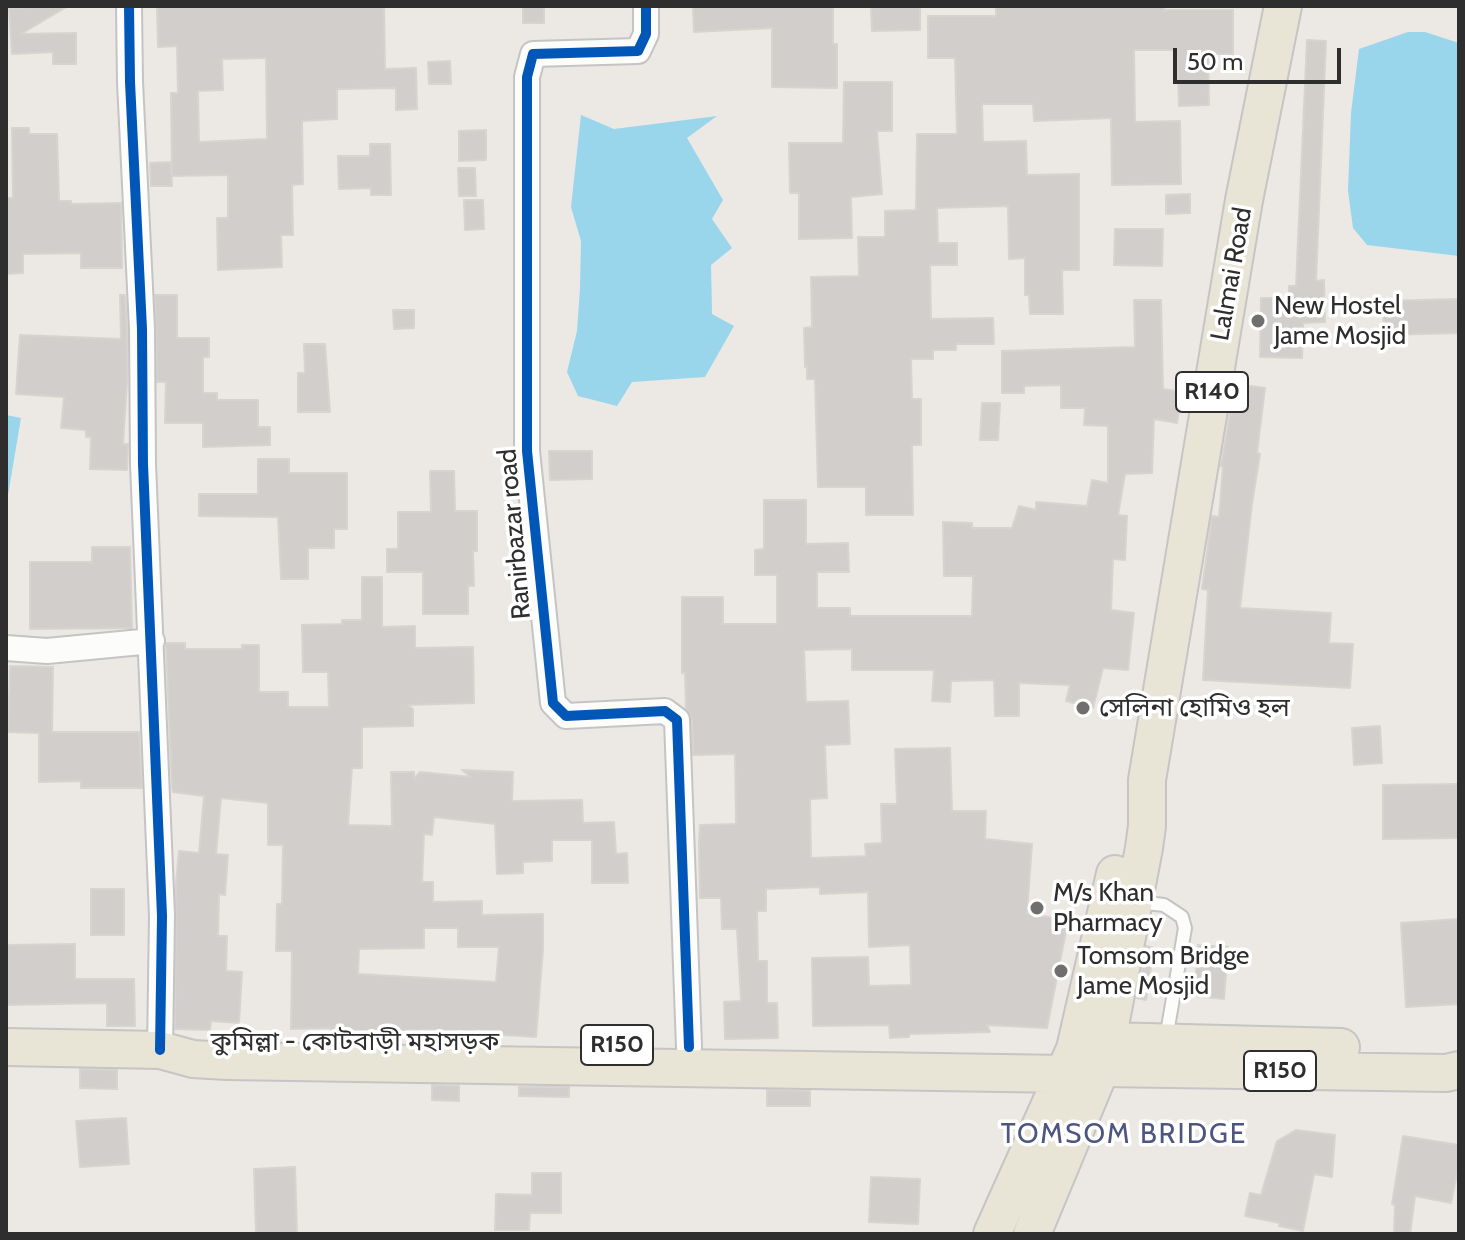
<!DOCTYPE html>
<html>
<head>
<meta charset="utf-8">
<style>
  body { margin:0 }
  #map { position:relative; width:1465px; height:1240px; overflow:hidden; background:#ece8e4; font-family:Cabin,sans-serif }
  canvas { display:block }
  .frame { position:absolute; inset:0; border:8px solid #2e2e2e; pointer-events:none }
  .scale { position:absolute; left:1173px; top:48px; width:168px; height:36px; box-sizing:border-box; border:4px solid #2e2e2e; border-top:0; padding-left:10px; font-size:24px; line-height:28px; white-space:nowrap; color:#2e2e2e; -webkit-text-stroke:6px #fff; paint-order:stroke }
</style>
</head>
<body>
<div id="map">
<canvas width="1465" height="1240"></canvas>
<div class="frame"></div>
<div class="scale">50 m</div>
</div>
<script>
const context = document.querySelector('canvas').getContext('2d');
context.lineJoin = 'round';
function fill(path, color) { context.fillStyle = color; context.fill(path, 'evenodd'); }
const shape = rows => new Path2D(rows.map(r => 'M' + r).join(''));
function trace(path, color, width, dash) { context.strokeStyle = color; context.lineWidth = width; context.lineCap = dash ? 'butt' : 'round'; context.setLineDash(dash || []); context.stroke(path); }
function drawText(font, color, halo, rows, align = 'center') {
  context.font = font + ' Cabin,"Noto Sans Bengali",sans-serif'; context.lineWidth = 7; context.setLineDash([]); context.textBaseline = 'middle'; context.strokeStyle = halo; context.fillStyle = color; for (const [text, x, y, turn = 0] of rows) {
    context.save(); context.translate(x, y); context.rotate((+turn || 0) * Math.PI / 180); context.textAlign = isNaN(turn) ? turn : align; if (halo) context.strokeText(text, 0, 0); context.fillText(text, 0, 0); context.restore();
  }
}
fill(shape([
  [1408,32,1425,32,1459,43,1459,256,1367,245,1353,228,1348,191,1351,113,1359,49],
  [581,115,614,129,717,116,687,138,723,200,712,219,732,248,711,265,712,314,734,326,705,377,632,382,617,406,578,396,567,372,577,331,580,289,581,241,571,207],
  [6,415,21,418,6,507]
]), '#99d6ec');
const building = shape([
  [68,6,21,34,76,33,76,64,53,64,53,52,12,54,9,8,68,6],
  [157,6,384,6,385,69,416,68,417,109,396,110,396,88,337,89,337,119,302,121,303,184,292,185,293,235,281,235,282,267,218,270,217,218,228,218,228,175,172,176,171,93,178,93,177,46,158,47,157,6],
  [266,58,267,139,199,142,198,91,223,90,222,59,266,58],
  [523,6,544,6,544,23,523,23,523,6],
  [693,6,833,6,833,44,837,44,837,88,772,87,772,28,694,32,693,6],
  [920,6,920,30,872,31,871,7,920,6],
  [996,6,1164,6,1164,10,1233,10,1233,54,1208,54,1209,105,1179,106,1177,50,1134,50,1135,122,1180,121,1181,184,1112,185,1111,118,1034,121,1033,104,982,104,983,142,1026,141,1027,175,1079,174,1079,270,1062,270,1063,314,1030,314,1029,295,1025,295,1025,258,1009,259,1008,206,937,208,938,243,957,243,957,265,930,265,931,319,993,318,994,344,956,344,956,350,933,350,933,359,911,359,912,399,921,399,921,445,912,445,913,515,866,515,866,487,818,487,815,379,807,379,807,367,805,367,804,328,812,327,811,277,859,276,858,237,885,237,885,211,916,210,917,134,957,134,955,58,928,58,928,16,996,16,996,6],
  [1307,40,1326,41,1316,281,1324,280,1325,322,1303,323,1302,358,1260,357,1261,298,1289,298,1289,286,1296,286,1307,40],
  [450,61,451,84,429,84,428,62,450,61],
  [844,82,892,82,892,131,877,131,882,194,851,197,852,238,799,239,799,193,790,193,789,143,843,143,844,82],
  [12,128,29,128,29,134,57,134,59,201,71,201,71,204,121,203,122,268,81,268,81,253,23,254,23,273,6,274,6,198,13,198,12,128],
  [486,130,486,160,459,161,459,131,486,130],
  [370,144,390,144,391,195,371,195,371,188,339,189,338,156,370,156,370,144],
  [171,162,172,186,151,186,150,163,171,162],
  [458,168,475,168,476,196,459,196,458,168],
  [1190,194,1190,213,1166,214,1166,195,1190,194],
  [464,200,483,200,484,229,465,230,464,200],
  [1115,229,1163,229,1162,266,1114,265,1115,229],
  [120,295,125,295,127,329,127,382,123,444,128,444,127,470,90,469,91,437,86,437,86,430,61,428,64,397,16,394,20,335,121,339,120,295],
  [155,295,177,295,177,338,209,338,209,357,203,357,203,393,217,393,217,400,258,400,258,427,270,427,270,445,203,447,203,423,165,423,166,382,157,382,155,295],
  [1459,299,1459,333,1384,335,1383,301,1459,299],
  [1134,300,1161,300,1163,389,1182,392,1177,423,1154,419,1152,473,1125,474,1118,515,1127,516,1125,560,1113,559,1111,610,1134,613,1128,670,1103,668,1093,708,1066,701,1070,685,1019,683,1019,716,995,716,994,680,951,681,950,702,932,701,934,670,852,670,852,649,804,650,806,702,848,701,850,744,825,745,827,798,810,799,811,858,866,856,865,844,882,843,881,804,897,804,895,749,950,748,952,811,986,811,985,839,1032,844,1027,913,1068,921,1047,1028,987,1025,990,1032,909,1034,909,1037,890,1038,889,1025,813,1026,812,958,868,957,869,986,911,985,910,945,869,947,868,892,820,894,820,887,766,889,766,911,757,911,758,961,767,961,767,1003,777,1003,778,1038,725,1039,724,1002,741,1001,737,929,722,929,721,898,700,898,699,842,700,825,736,824,735,754,693,755,692,719,686,708,685,673,682,673,682,597,723,597,723,624,777,624,777,575,755,575,755,550,764,549,764,500,806,500,806,544,848,543,849,572,817,572,817,608,850,608,850,616,972,616,973,576,944,576,943,522,972,523,972,528,1012,528,1019,506,1036,510,1036,502,1087,506,1092,480,1108,483,1108,426,1084,425,1085,408,1061,408,1061,385,1024,386,1024,393,1002,393,1002,351,1135,347,1134,300],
  [393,310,414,310,414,328,394,329,393,310],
  [304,344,325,344,330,412,298,412,298,373,305,373,304,344],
  [1235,384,1265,388,1257,453,1260,454,1252,504,1240,608,1331,613,1329,643,1353,644,1350,688,1203,680,1208,590,1202,589,1212,516,1219,517,1223,467,1221,466,1235,384],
  [982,403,1000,403,998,440,980,440,982,403],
  [549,451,592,451,592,479,550,480,549,451],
  [258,459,289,459,289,473,347,473,347,529,334,529,334,548,308,548,308,579,281,579,278,517,199,516,199,494,258,494,258,459],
  [430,471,454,471,455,511,477,511,477,551,473,551,474,586,468,586,468,614,423,614,423,572,387,572,387,549,398,549,398,512,431,512,430,471],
  [92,547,130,547,132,628,30,629,30,562,92,562,92,547],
  [362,577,382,577,382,627,415,626,415,648,473,647,474,703,408,705,413,709,413,726,362,727,362,768,352,768,348,825,392,826,391,772,414,772,414,779,420,772,471,777,462,770,513,772,512,801,582,800,583,823,614,822,616,854,627,853,628,883,592,883,592,840,552,840,552,861,523,862,523,873,497,874,495,824,434,817,432,835,424,834,422,882,433,882,433,902,482,901,482,915,543,914,543,949,536,1037,427,1030,360,1032,360,1037,330,1037,330,1028,291,1029,292,951,276,951,277,904,282,904,283,845,268,845,268,803,221,798,216,854,228,855,225,895,219,894,218,936,227,936,226,971,242,972,239,1023,211,1021,210,1030,175,1029,176,883,179,851,199,853,204,796,173,792,172,788,166,643,185,643,185,649,242,649,242,645,259,645,259,692,288,692,288,707,329,707,328,672,303,672,302,625,342,624,342,620,362,620,362,577],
  [424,928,458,928,458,947,499,947,496,982,358,974,359,949,424,948,424,928],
  [10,666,53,667,52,732,139,732,142,788,81,788,81,781,39,782,39,733,8,732,10,666],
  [1380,726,1382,763,1354,765,1352,728,1380,726],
  [1458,784,1458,838,1383,839,1383,785,1458,784],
  [91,889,124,889,124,935,91,935,91,889],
  [1459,919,1459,1004,1406,1007,1401,923,1459,919],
  [75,944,75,979,134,979,135,1026,107,1026,107,1003,6,1005,6,945,75,944],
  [1198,945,1228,947,1224,999,1194,996,1198,945],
  [1146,946,1154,948,1146,1000,1137,998,1146,946],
  [80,1069,117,1070,117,1089,80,1088,80,1069],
  [432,1085,459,1086,459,1101,432,1100,432,1085],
  [519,1087,569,1087,569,1097,519,1096,519,1087],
  [767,1090,810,1091,810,1106,767,1106,767,1090],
  [126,1118,129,1164,80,1167,76,1121,126,1118],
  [1296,1130,1335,1135,1332,1177,1314,1174,1303,1231,1279,1226,1280,1223,1245,1216,1250,1193,1261,1195,1277,1141,1296,1130],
  [1403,1136,1459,1145,1459,1164,1451,1203,1415,1196,1410,1234,1394,1234,1395,1205,1392,1204,1403,1136],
  [295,1167,297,1234,256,1234,254,1169,295,1167],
  [532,1173,561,1173,561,1213,530,1213,529,1230,495,1230,496,1194,532,1195,532,1173],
  [871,1177,920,1179,918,1224,869,1222,871,1177]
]);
fill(building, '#d1cecb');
trace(building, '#d7d4d0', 2);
const lane = shape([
  [1137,902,1164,905,1182,917,1185,928,1166,1039]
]);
const street = shape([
  [129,6,130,82,142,329,143,464,162,916,160,1050],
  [646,6,646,34,638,51,533,54,527,77,527,451,553,703,566,716,665,711,677,720,689,1047],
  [6,648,47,651,152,641]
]);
const primary = shape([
  [1107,1041,1341,1047],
  [6,1047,160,1050,193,1059,227,1061,1066,1074],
  [1101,1068,1446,1073,1459,1070],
  [992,1234,1075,1049,1115,874],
  [1032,1234,1101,1068,1107,1041,1144,848,1147,826,1147,780,1244,200,1283,6]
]);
trace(lane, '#c5c4c5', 16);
trace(street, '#c5c4c5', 28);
trace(primary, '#c6c5c4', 40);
trace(lane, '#fcfcfb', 12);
trace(street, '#fcfcfb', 24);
trace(primary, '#e8e4d6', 36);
trace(shape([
  [129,6,130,82,142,329,143,464,162,916,160,1050],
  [646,6,646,34,638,51,533,54,527,77,527,451,553,703,566,716,665,711,677,720,689,1047]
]), '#0057b8', 10);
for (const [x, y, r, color] of [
  [1258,321,8,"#706f6e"],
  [1083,708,8,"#706f6e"],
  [1037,908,8,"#706f6e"],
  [1061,971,8,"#706f6e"]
]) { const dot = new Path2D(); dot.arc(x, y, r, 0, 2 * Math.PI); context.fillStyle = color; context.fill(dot); trace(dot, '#fff', 3); }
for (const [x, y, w] of [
  [1212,392,72],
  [617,1045,72],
  [1280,1071,72]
]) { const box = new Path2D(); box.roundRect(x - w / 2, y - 20, w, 40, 6); context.fillStyle = '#fff'; context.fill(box); trace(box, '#2e2e2e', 2); }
drawText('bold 24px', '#2e2e2e', null, [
  ["R140",1212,392],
  ["R150",617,1045],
  ["R150",1280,1071]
]);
drawText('26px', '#2e2e2e', '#fff', [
  ["Lalmai Road",1232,274,-80],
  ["Ranirbazar road",515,534,-95],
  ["কুমিল্লা - কোটবাড়ী মহাসড়ক",355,1042]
]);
drawText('26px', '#2e2e2e', '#fff', [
  ["New Hostel",1274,306],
  ["Jame Mosjid",1274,336],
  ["সেলিনা হোমিও হল",1099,708],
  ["M/s Khan",1053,893],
  ["Pharmacy",1053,923],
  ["Tomsom Bridge",1077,956],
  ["Jame Mosjid",1077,986]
], 'left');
context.letterSpacing = '2px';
drawText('28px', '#4d5680', '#fff', [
  ["TOMSOM BRIDGE",1124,1135]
]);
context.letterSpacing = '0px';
</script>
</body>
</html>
